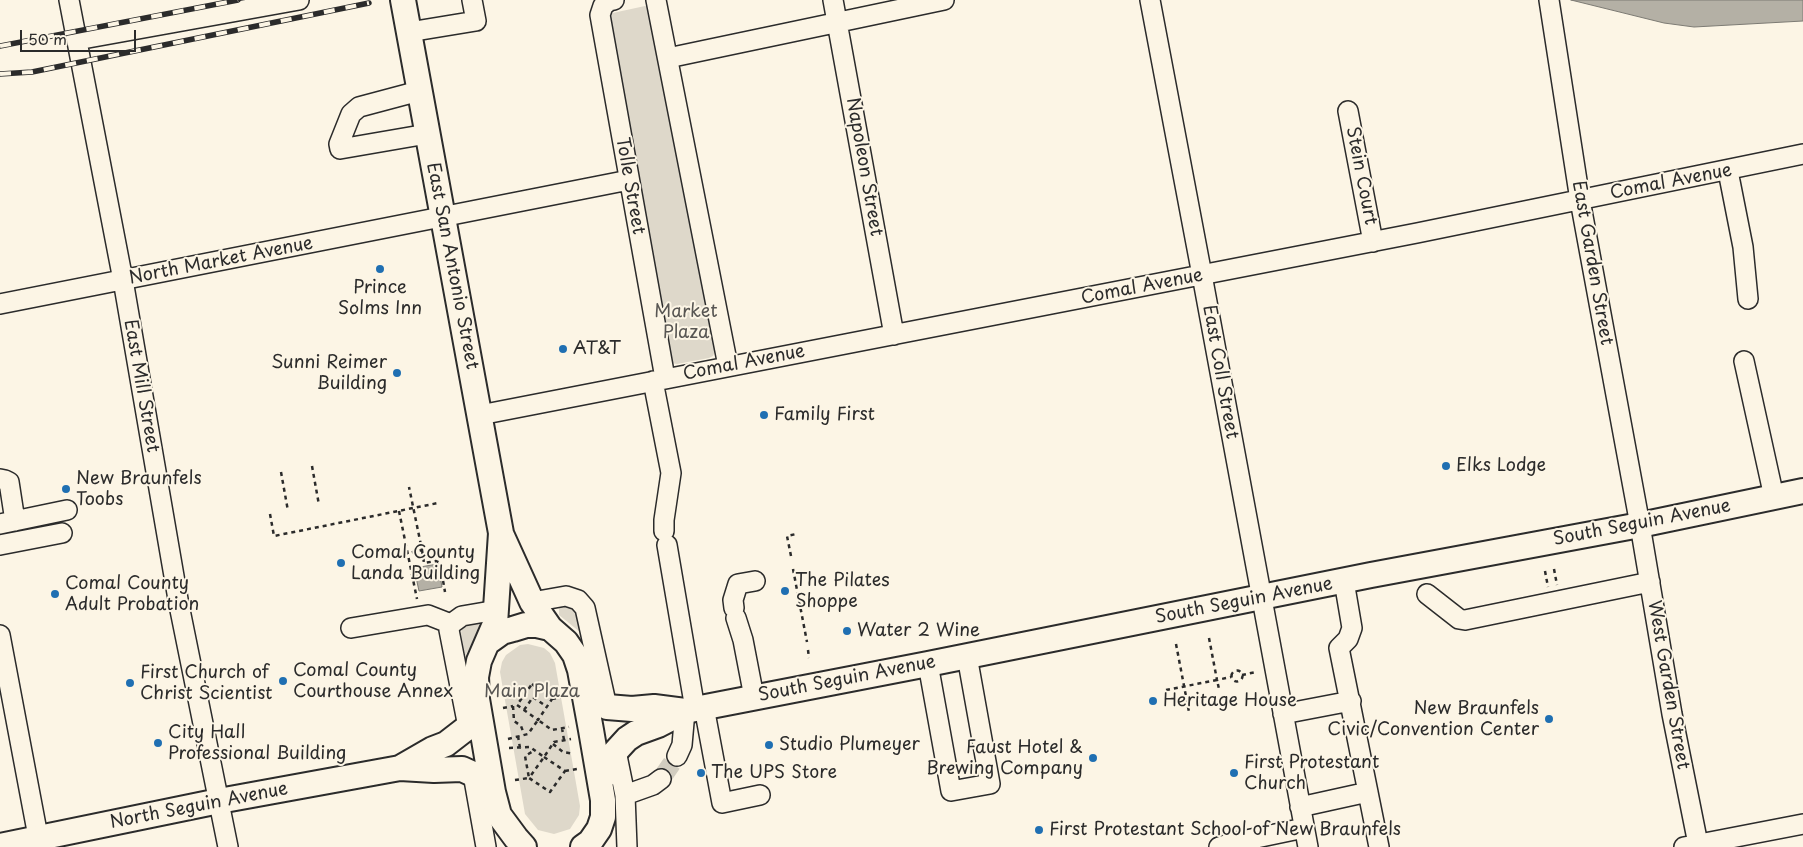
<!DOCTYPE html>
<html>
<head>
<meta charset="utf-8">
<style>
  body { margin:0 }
  #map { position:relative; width:1803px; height:847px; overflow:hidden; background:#fcf5e5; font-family:"Playpen Sans",sans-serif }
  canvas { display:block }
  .scale { position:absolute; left:20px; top:30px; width:116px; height:22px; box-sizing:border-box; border:2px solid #2b2b2b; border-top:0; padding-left:6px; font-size:15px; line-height:18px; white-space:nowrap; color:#2b2b2b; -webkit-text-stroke:4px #fcf5e5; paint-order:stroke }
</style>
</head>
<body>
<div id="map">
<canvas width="1803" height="847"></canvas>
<div class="scale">50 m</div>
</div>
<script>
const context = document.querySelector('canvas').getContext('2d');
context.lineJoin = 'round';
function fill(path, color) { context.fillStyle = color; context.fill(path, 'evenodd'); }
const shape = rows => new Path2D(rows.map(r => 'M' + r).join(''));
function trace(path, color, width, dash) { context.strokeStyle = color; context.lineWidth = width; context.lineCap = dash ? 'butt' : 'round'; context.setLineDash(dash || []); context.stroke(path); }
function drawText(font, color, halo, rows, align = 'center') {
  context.font = font + ' "Playpen Sans",sans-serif'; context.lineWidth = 4; context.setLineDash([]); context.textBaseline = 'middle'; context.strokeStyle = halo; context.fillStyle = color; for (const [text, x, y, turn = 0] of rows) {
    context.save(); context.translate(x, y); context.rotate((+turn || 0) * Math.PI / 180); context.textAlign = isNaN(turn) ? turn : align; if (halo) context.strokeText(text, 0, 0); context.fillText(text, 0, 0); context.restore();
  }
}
fill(shape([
  [645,6,649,7,652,10,715,351,713,356,709,358,677,364,671,363,608,14],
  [570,605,576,611,580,632,559,615,559,609,560,607],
  [476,623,481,626,481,628,465,656,461,633,462,629,465,625],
  [528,644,544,648,550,653,555,663,580,806,579,815,570,829,554,834,538,830,525,814,500,672,502,662,506,655,520,645]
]), '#ded8ca');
const water = shape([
  [1571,0,1803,0,1803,21,1694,27,1664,23,1571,0],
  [438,564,442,587,419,591,414,568,438,564]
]);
fill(water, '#b4b0a5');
trace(water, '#7d7b74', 1);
trace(shape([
  [661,779,677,756]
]), '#d2cdc0', 19, [19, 9]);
const minor = shape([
  [69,0,123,280,179,605,228,847],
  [614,0,609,1,603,6,600,15,665,378],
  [656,0,728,366],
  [833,0,894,335],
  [1150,0,1202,275,1308,847],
  [1549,0,1580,200,1640,525,1672,714,1698,844],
  [409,32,476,21,472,0],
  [77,40,299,0],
  [668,58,944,0],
  [419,91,359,107,351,114,339,144,340,149,427,134],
  [1348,111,1373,242],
  [1728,171,1743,247,1748,299],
  [0,304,629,180],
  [1744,361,1774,497],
  [653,381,671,473,664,520,664,531],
  [480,415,1417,233,1803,154],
  [0,479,5,480,9,482,15,521],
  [0,524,67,510],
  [0,545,62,533],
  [667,545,695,709],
  [1344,581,1352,628,1348,639,1339,648,1379,847],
  [1427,594,1459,619,1465,620,1650,582],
  [532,602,566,596,578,600,585,608,607,707],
  [734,608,733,600,738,584,755,581],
  [736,618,743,640,754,697],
  [351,628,428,615,451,624],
  [0,635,40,847],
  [928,664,951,791,990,784,967,656],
  [704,707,722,803,760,795],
  [1283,714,1351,701],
  [468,727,449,630,451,624,462,616,497,610],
  [616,751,625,795,627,847],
  [677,756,682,745,685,711],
  [473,774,486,847],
  [625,795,653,785,661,779],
  [1300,807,1368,792],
  [1219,847,1232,843,1304,828],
  [1684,847,1803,824]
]);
const major = shape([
  [403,0,501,533,495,624,479,661,476,677,477,699,493,792,499,815,516,838,524,847],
  [502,536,532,602,550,628],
  [488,642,502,632,513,629,526,625,537,625,550,628,566,642,575,655,580,670,591,730,603,800,603,817,599,829,590,842,583,847],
  [580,670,591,693,597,701,607,707,632,709,654,707,685,711,928,664,1371,575,1640,525,1803,491],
  [400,768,433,749,446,744,468,727,473,718,477,701],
  [601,781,616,751,627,739,636,733,658,725,685,711],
  [0,846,219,801,400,768,434,770,462,769,473,774,493,792]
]);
trace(minor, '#2b2b2b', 22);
trace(major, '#2b2b2b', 28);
trace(shape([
  [312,466,319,505],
  [281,472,288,511],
  [399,511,417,599],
  [270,514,274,536,438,503],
  [422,550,424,563,436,561,440,563,445,592],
  [404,554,422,550,409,487],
  [791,556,787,536,796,534],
  [793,569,807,642],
  [1554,569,1557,585],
  [1545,571,1548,587],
  [1209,638,1217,680,1231,677],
  [1176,644,1189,712],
  [808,650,809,658],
  '1231.5 676a5.5 5.5 0 1 1 11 0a5.5 5.5 0 1 1-11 0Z',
  [1242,675,1256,672],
  [532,684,552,699,538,720,517,705,532,684],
  [1166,690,1217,680,1219,689],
  [552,699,564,697],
  [513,706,514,721,521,726,524,734],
  [503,708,513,706],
  [524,710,533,697,547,707],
  [562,728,564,740],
  [518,736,520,748],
  [508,739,528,734,538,720,552,730,569,727],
  [553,744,563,752,574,754],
  [509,748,530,747,544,757,554,742,571,739],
  [544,757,565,771,550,792,529,778,544,757],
  [565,771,577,769],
  [515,780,529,778,525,756,535,750]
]), '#2b2b2b', 2.5, [4, 4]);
trace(minor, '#fcf5e5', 19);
trace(major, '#fcf5e5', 24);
const rail = shape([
  [0,46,238,0],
  [0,74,32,72,369,3]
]);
trace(rail, '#2b2b2b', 5.5);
trace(rail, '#fcf5e5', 4, [11]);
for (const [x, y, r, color] of [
  [380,269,5,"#1f6fb2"],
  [563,349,5,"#1f6fb2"],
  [397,373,5,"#1f6fb2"],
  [764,415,5,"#1f6fb2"],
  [1446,466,5,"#1f6fb2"],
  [66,489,5,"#1f6fb2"],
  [341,563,5,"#1f6fb2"],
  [785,591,5,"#1f6fb2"],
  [55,594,5,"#1f6fb2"],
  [847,631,5,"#1f6fb2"],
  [283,681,5,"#1f6fb2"],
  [130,683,5,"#1f6fb2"],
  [1153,701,5,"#1f6fb2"],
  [1549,719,5,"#1f6fb2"],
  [158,743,5,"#1f6fb2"],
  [769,745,5,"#1f6fb2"],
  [1093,758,5,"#1f6fb2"],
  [701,773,5,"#1f6fb2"],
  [1234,773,5,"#1f6fb2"],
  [1039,830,5,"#1f6fb2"]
]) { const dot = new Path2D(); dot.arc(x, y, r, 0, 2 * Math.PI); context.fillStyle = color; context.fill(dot); trace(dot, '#fcf5e5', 2); }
drawText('18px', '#2b2b2b', '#fcf5e5', [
  ["Napoleon Street",864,167,80],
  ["Stein Court",1361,176,79],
  ["Comal Avenue",1671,182,-11],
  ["Tolle Street",630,186,80],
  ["North Market Avenue",221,261,-11],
  ["East Garden Street",1592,263,80],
  ["East San Antonio Street",452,266,79],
  ["Comal Avenue",1142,287,-11],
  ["Comal Avenue",744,363,-11],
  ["East Coll Street",1220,372,80],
  ["East Mill Street",141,386,80],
  ["South Seguin Avenue",1642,523,-11],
  ["South Seguin Avenue",1244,601,-11],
  ["South Seguin Avenue",847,679,-11],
  ["West Garden Street",1668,685,80],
  ["North Seguin Avenue",199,806,-11]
]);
drawText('18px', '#2b2b2b', '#fcf5e5', [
  ["Prince",380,288,"center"],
  ["Solms Inn",380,309,"center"],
  ["AT&T",573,349],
  ["Sunni Reimer",387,363,"right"],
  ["Building",387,384,"right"],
  ["Family First",774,415],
  ["Elks Lodge",1456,466],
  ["New Braunfels",76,479],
  ["Toobs",76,500],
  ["Comal County",351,553],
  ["Landa Building",351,574],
  ["The Pilates",795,581],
  ["Shoppe",795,602],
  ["Comal County",65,584],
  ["Adult Probation",65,605],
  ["Water 2 Wine",857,631],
  ["Comal County",293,671],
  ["Courthouse Annex",293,692],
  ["First Church of",140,673],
  ["Christ Scientist",140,694],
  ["Heritage House",1163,701],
  ["New Braunfels",1539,709,"right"],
  ["Civic/Convention Center",1539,730,"right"],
  ["City Hall",168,733],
  ["Professional Building",168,754],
  ["Studio Plumeyer",779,745],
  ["Faust Hotel &",1083,748,"right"],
  ["Brewing Company",1083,769,"right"],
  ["First Protestant",1244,763],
  ["Church",1244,784],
  ["The UPS Store",711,773],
  ["First Protestant School of New Braunfels",1049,830]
], 'left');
drawText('18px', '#585653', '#fcf5e5', [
  ["Market",686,312],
  ["Plaza",686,333],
  ["Main Plaza",532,692]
]);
</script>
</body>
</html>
